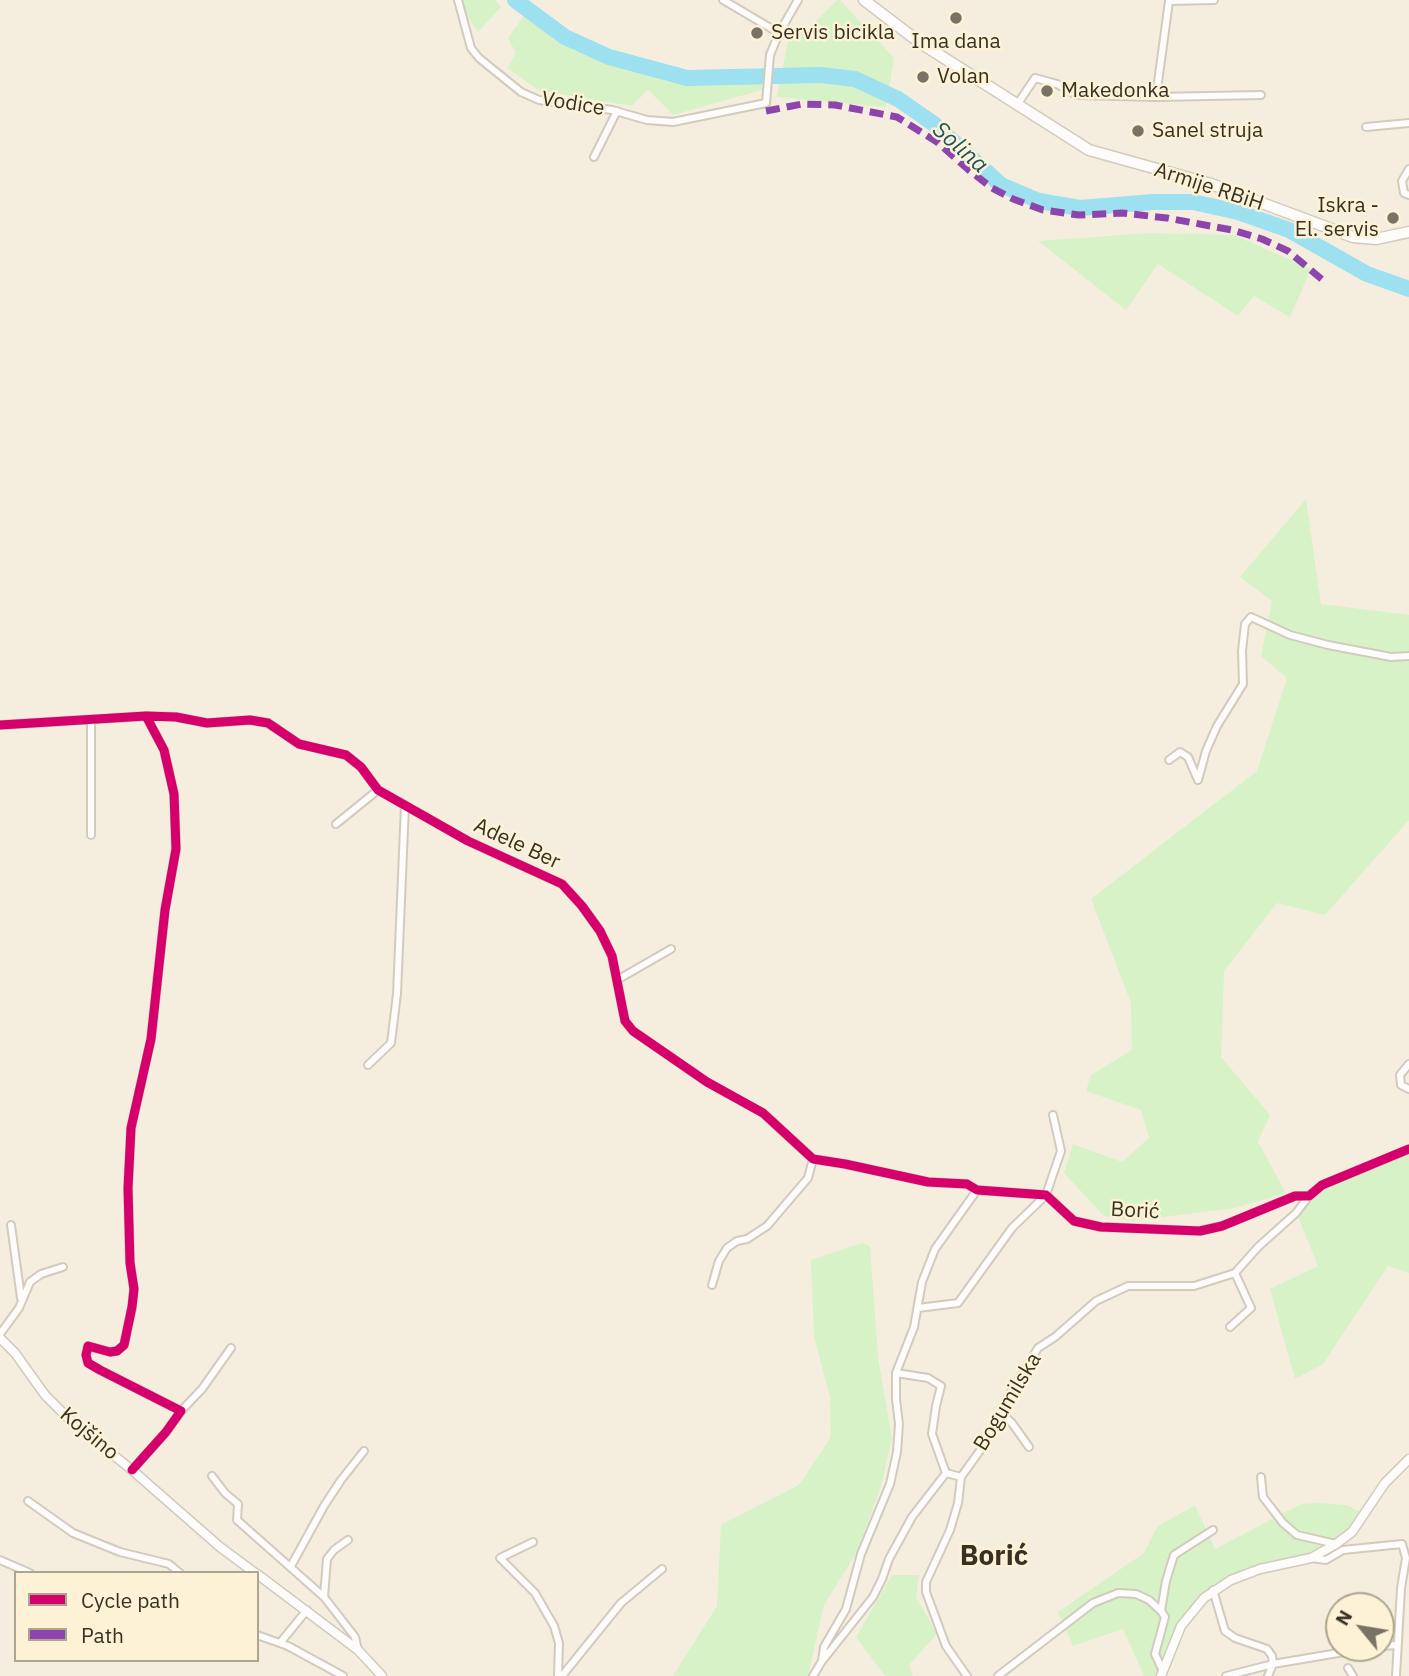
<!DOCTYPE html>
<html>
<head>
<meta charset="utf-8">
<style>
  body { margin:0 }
  #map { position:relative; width:1409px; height:1676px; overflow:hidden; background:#f5eedf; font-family:"IBM Plex Sans",sans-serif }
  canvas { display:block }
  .legend { position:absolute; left:14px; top:1571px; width:245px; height:91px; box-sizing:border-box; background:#fef2d6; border:2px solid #aea58e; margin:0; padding:9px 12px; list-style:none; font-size:21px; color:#373123 }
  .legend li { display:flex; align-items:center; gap:14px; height:35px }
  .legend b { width:35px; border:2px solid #aea58e }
  .north { position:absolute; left:1325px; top:1592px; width:70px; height:70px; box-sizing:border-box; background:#fef2d6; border:2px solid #aea58e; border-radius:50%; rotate:300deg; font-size:19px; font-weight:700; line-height:28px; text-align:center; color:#373123 }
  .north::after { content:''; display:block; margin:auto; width:24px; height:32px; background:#7a7365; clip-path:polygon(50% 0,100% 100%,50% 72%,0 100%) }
</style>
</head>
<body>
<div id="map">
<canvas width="1409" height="1676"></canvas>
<ul class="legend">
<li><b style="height:9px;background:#d6006c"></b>Cycle path</li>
<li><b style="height:9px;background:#8e44ad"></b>Path</li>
</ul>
<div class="north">N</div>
</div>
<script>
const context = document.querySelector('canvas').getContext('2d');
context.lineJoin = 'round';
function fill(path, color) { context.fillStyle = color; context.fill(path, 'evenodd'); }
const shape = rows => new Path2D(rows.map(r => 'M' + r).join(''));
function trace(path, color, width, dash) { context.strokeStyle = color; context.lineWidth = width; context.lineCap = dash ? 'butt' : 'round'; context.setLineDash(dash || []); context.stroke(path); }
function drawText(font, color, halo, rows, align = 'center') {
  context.font = font + ' "IBM Plex Sans",sans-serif'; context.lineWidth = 5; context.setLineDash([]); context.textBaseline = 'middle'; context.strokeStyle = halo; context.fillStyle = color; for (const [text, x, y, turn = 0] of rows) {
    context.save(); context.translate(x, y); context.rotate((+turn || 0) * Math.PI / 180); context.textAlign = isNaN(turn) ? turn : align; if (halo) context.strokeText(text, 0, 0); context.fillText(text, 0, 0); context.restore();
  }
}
fill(shape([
  [457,0,495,0,501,7,478,32],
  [837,0,840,0,894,58,886,107,777,97,790,31,806,31],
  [524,16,586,55,669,82,762,84,762,90,673,115,648,90,632,106,540,91,507,68,516,53,508,38],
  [1150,233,1234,235,1311,269,1290,317,1254,296,1238,316,1158,264,1126,310,1038,241],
  [1306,499,1321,604,1409,615,1409,820,1325,915,1277,903,1224,971,1221,1057,1270,1115,1258,1142,1286,1193,1234,1208,1131,1221,1104,1216,1064,1173,1073,1144,1122,1162,1149,1138,1141,1110,1086,1091,1091,1075,1132,1050,1131,1003,1091,899,1257,771,1287,678,1261,656,1272,601,1240,577],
  [1409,1149,1409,1273,1388,1266,1323,1364,1295,1379,1270,1289,1318,1266,1298,1217,1322,1185],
  [862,1243,870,1246,878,1357,892,1439,881,1486,857,1552,824,1605,808,1676,673,1676,717,1606,721,1525,799,1485,831,1437,830,1398,814,1336,811,1260],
  [1319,1503,1346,1505,1366,1514,1352,1532,1323,1553,1231,1580,1192,1611,1161,1676,1144,1676,1123,1629,1073,1646,1058,1612,1144,1553,1157,1527,1195,1505,1215,1549,1301,1504],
  [892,1575,919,1575,916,1597,937,1634,909,1665,913,1676,885,1676,856,1637]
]), '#d7f2c6');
trace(shape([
  [515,0,565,37,609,57,687,78,821,75,855,79,898,99,934,124,1001,185,1039,201,1080,208,1153,202,1193,202,1238,212,1289,230,1367,274,1409,289]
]), '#9de0f0', 16);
const minor = shape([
  [458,0,471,48,479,58,521,92,539,100,612,110,647,120,673,122,766,103,770,55,779,33,798,0],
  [723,0,779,33],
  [1156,97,1261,95],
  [1017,105,1035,78,1057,84,1077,95,1156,97,1169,1,1214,0],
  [1366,127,1409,123],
  [594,157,617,111],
  [1409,169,1402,181,1404,193,1409,195],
  [91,720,91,835],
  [0,725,146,716,176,717,207,723,250,720,268,723,299,744,346,755,361,767,378,790,468,841,562,884,582,906,600,931,612,956,625,1021,633,1031,707,1082,763,1113,813,1159,845,1164,928,1182,967,1184,977,1190,1046,1195,1074,1221,1101,1227,1200,1231,1222,1226,1295,1196,1309,1196,1322,1185,1409,1149],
  [1169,760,1180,752,1188,757,1198,780,1206,751,1217,726,1243,684,1242,651,1245,624,1251,617,1290,635,1328,645,1391,657,1409,656],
  [336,824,378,790],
  [617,980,671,949],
  [1409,1064,1400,1075,1401,1085,1409,1089],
  [368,1065,391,1043,397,994,405,805],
  [11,1225,21,1298],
  [712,1285,719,1261,727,1248,737,1241,747,1239,767,1226,808,1178,813,1159],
  [918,1308,958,1303,1012,1228,1046,1195,1061,1151,1053,1115],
  [1230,1327,1251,1308,1235,1273],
  [0,1334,19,1308,30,1282,41,1274,63,1267],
  [896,1373,928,1378,941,1386,936,1406,932,1434,946,1473],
  [181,1411,202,1389,231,1348],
  [1002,1414,1012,1423,1029,1447],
  [132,1470,166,1432,181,1411,100,1370,88,1363,86,1355,88,1346,110,1352,117,1351,124,1345,132,1307,134,1289,130,1263,128,1188,131,1128,151,1039,165,910,176,849,174,794,164,750,146,716],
  [212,1476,225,1493,238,1504,237,1520,324,1597,355,1637,358,1650],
  [1261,1477,1263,1497,1283,1523,1297,1535,1336,1544],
  [28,1501,73,1533,120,1552,169,1564,180,1573],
  [533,1542,500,1558,535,1593,554,1626,559,1643,558,1676],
  [1311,1558,1326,1560,1343,1550,1402,1544,1406,1558,1401,1588,1396,1676],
  [0,1560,30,1573],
  [291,1566,324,1506,341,1480,364,1451],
  [1213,1590,1225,1631,1235,1638,1267,1649,1272,1656,1273,1664,1268,1676],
  [324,1597,327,1559,334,1550,348,1540],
  [1161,1611,1166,1581,1174,1555,1213,1530],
  [257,1635,288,1646,343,1676],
  [280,1643,307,1610],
  [1381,1646,1397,1645],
  [823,1660,873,1597,882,1579,889,1559,912,1517,946,1473,961,1477],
  [1348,1668,1353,1676],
  [562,1676,621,1603,662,1569],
  [813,1676,822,1661,824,1647,846,1609,861,1554,890,1484,897,1452,899,1424,896,1399,896,1373,914,1327,922,1282,935,1249,977,1190],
  [967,1676,946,1646,926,1592,926,1582,950,1530,958,1503,961,1477,984,1445,1002,1414,1007,1399,1038,1348,1055,1337,1096,1301,1128,1286,1194,1286,1235,1273,1258,1247,1296,1213,1309,1196],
  [998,1676,1093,1603,1118,1593,1136,1594,1149,1600,1161,1611,1165,1617,1155,1654,1163,1671],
  [1226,1676,1273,1664,1368,1648]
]);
const tertiary = shape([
  [0,1338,15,1353,45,1395,70,1420,132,1470,220,1547,255,1573],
  [257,1574,358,1650,382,1676],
  [1161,1676,1181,1626,1204,1598,1231,1580,1260,1569,1311,1558,1336,1544,1352,1532,1385,1483,1409,1459]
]);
const secondary = shape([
  [864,0,919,42,1089,150,1211,184,1353,237,1376,239,1409,232]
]);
trace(minor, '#d1cbbe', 10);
trace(tertiary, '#d1cbbe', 11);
trace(secondary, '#d1cbbe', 13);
trace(minor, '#fefcfa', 6);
trace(tertiary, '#fefcfa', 8);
trace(secondary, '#fefcfa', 10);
trace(shape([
  [766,111,802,104,835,105,897,117,937,142,970,171,992,188,1013,199,1043,210,1079,215,1122,213,1167,218,1232,230,1262,239,1288,251,1325,282]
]), '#8e44ad', 7, [14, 7]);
trace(shape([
  [0,725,146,716,176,717,207,723,250,720,268,723,299,744,346,755,361,767,378,790,468,841,562,884,582,906,600,931,612,956,625,1021,633,1031,707,1082,763,1113,813,1159,845,1164,928,1182,967,1184,977,1190,1046,1195,1074,1221,1101,1227,1200,1231,1222,1226,1295,1196,1309,1196,1322,1185,1409,1149],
  [132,1470,166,1432,181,1411,100,1370,88,1363,86,1355,88,1346,110,1352,117,1351,124,1345,132,1307,134,1289,130,1263,128,1188,131,1128,151,1039,165,910,176,849,174,794,164,750,146,716]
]), '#d6006c', 9);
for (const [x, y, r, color] of [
  [956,18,7,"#7a7365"],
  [757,33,7,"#7a7365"],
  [923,77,7,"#7a7365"],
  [1047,91,7,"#7a7365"],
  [1138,131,7,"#7a7365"],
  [1393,218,7,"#7a7365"]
]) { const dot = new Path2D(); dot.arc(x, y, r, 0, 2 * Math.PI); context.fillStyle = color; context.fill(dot); trace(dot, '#fef2d6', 2.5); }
drawText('21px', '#373123', '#fef2d6', [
  ["Servis bicikla",771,33],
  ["Ima dana",956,42,"center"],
  ["Volan",937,77],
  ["Makedonka",1061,91],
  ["Sanel struja",1152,131],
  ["Iskra -",1379,206,"right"],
  ["El. servis",1379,230,"right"]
], 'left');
drawText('21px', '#373123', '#fef2d6', [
  ["Vodice",573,104,9],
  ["Armije RBiH",1209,187,18],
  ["Adele Ber",517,844,25],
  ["Borić",1135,1211,3],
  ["Bogumilska",1008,1402,-59],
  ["Kojšino",89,1434,40]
]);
drawText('italic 23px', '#1a5362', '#fef2d6', [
  ["Solina",960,148,41]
]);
drawText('bold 28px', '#373123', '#fef2d6', [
  ["Borić",994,1557]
]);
</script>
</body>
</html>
